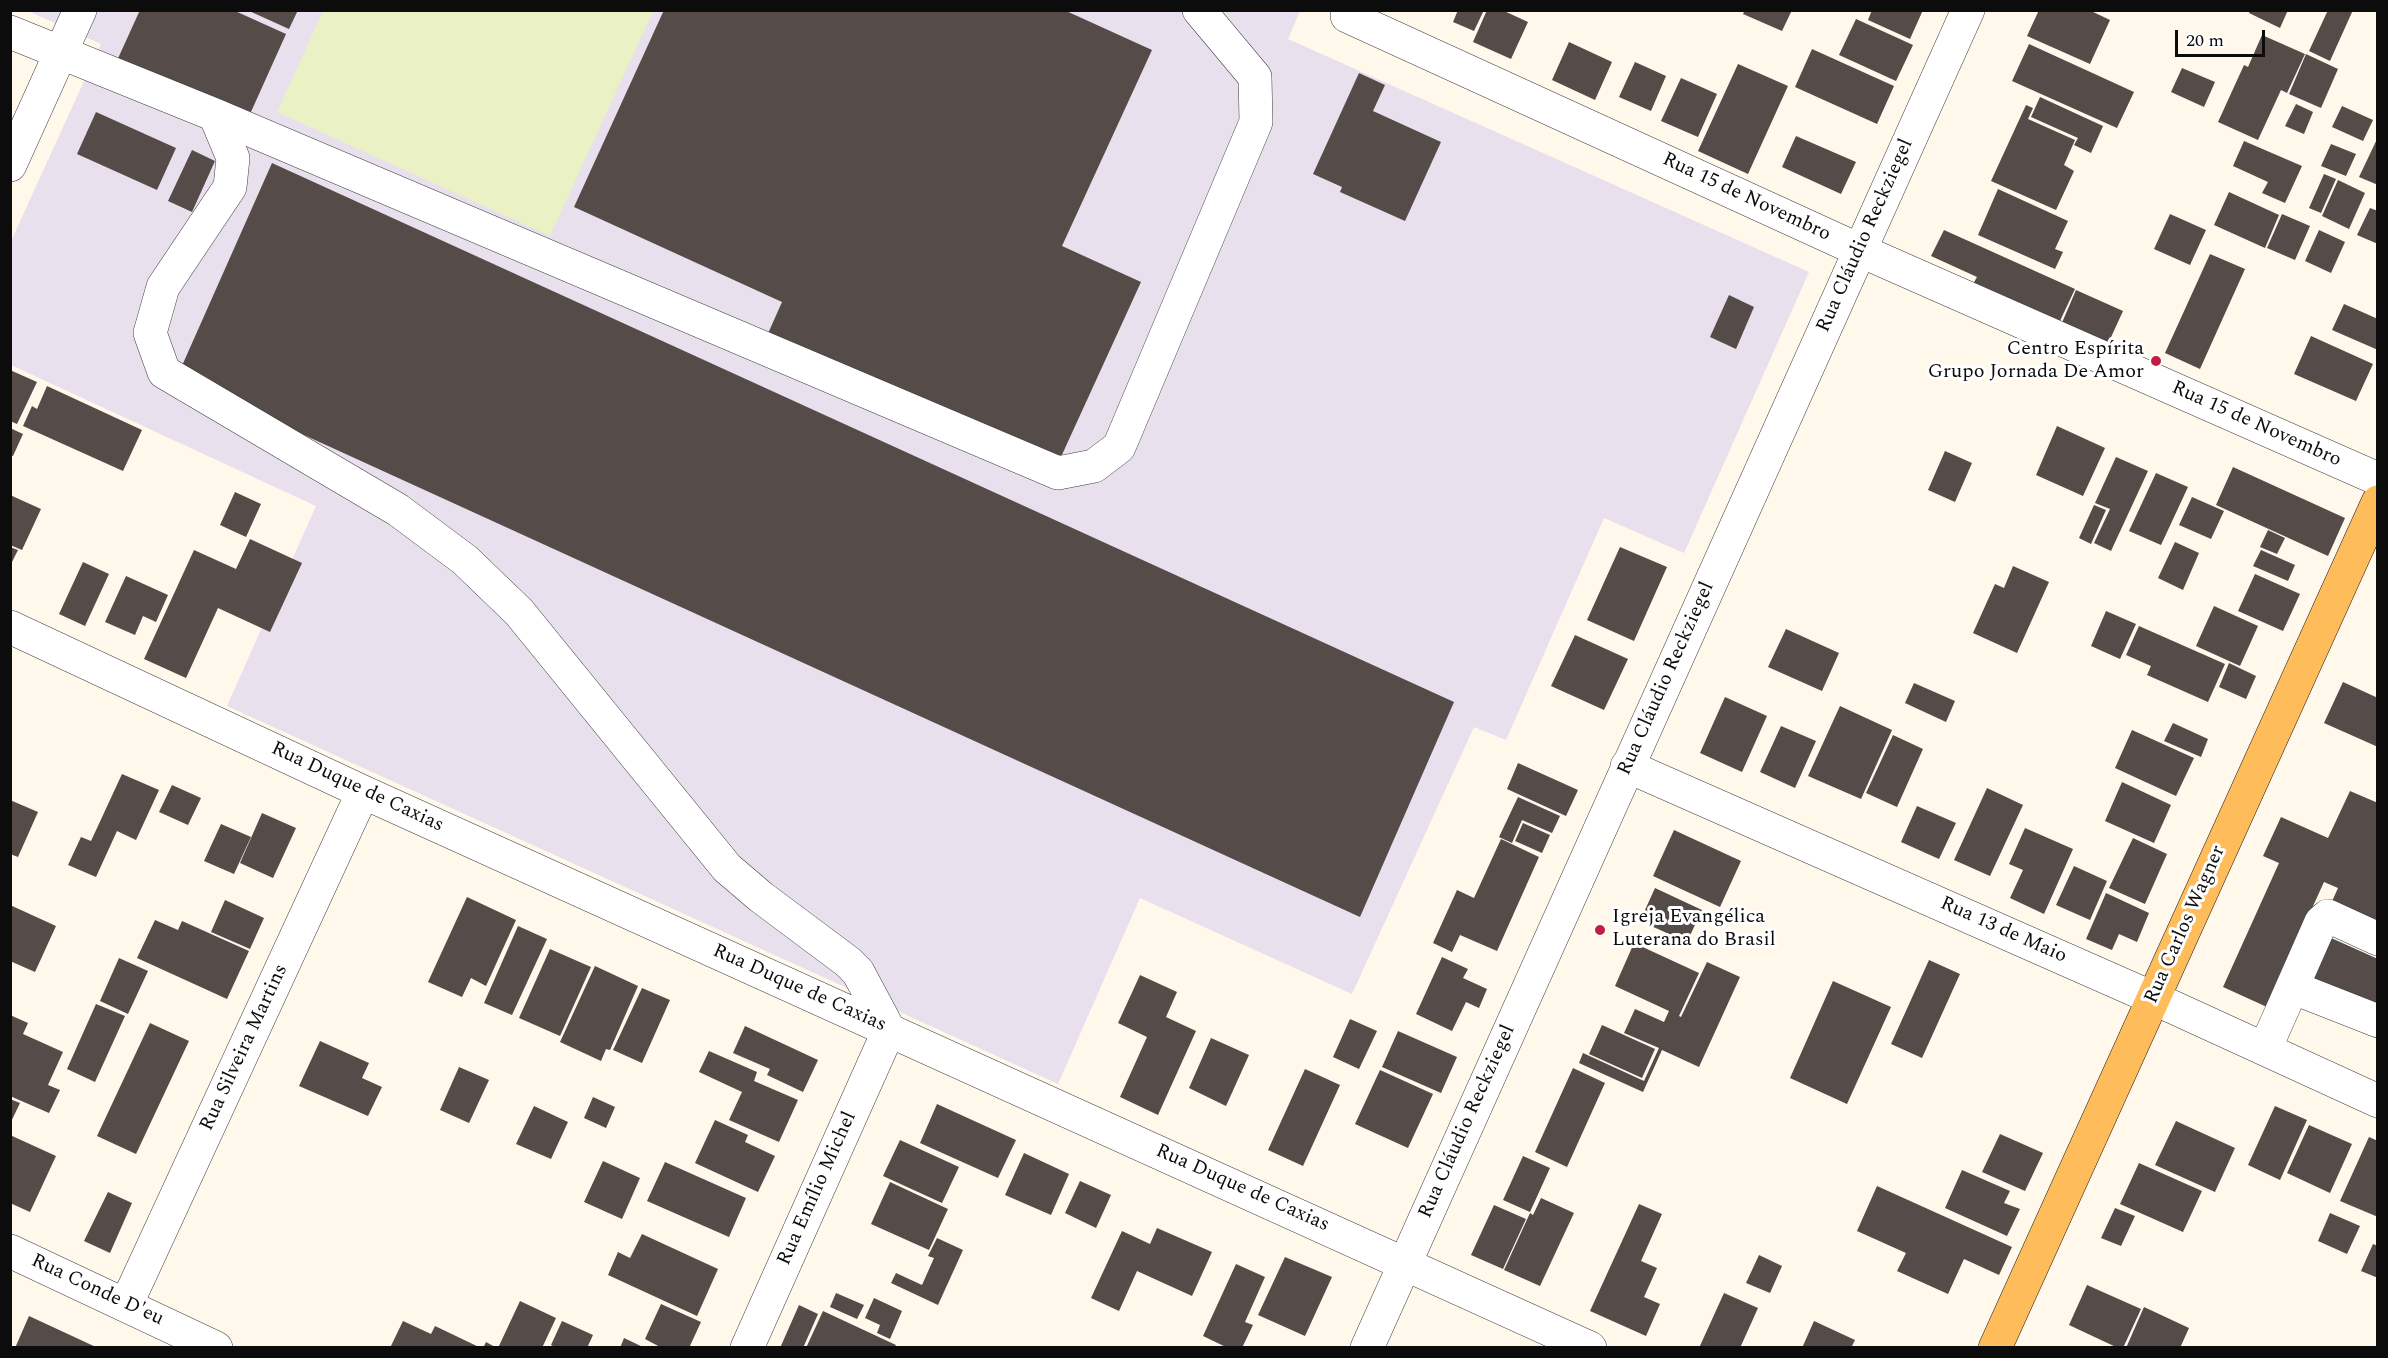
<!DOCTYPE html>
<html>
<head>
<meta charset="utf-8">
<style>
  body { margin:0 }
  #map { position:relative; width:2388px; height:1358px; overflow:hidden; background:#fff8eb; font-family:Spectral,serif }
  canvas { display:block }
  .frame { position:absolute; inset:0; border:12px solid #0c0c0c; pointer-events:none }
  .scale { position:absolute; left:2175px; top:30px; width:90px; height:27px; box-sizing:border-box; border:3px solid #0c0c0c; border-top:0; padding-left:8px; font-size:18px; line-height:21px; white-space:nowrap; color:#0c0c0c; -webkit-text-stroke:4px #fff; paint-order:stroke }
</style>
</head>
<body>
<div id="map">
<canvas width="2388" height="1358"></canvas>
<div class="frame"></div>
<div class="scale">20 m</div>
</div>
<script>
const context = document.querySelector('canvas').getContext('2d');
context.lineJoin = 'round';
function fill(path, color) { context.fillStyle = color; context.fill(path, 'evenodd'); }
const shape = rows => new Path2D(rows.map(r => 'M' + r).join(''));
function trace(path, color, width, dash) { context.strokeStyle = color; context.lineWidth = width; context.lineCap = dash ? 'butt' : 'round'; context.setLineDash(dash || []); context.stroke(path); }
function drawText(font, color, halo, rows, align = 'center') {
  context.font = font + ' Spectral,serif'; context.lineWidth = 6; context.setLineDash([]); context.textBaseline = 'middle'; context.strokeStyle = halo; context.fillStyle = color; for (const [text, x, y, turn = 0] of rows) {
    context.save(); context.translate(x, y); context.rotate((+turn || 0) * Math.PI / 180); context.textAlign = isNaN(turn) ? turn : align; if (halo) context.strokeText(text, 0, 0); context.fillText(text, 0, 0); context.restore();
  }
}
fill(shape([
  [28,11,1300,11,1288,39,1809,272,1684,553,1604,518,1506,740,1474,727,1352,994,1140,898,1058,1084,227,706,316,506,11,365,11,241,101,44]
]), '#e8e0ec');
fill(shape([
  [323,11,323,10,653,11,550,236,277,112]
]), '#eaf2c5');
fill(shape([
  [140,10,233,10,286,34,246,123,115,65],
  [247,10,298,10,289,29],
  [664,10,1064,10,1152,50,1062,246,1141,282,1055,470,766,338,782,302,574,207],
  [1458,10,1484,10,1474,31,1453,22],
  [1487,10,1502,10,1528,22,1511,59,1473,42],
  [1745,10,1792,10,1782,31,1743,14],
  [1872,10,1923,10,1910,39,1868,20],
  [2039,10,2089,10,2110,20,2090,64,2027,36],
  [2250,10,2288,10,2280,28,2249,13],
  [2328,10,2353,10,2330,61,2309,51],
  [1856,19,1913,45,1896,81,1839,55],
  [2262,35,2305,54,2287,93,2281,90,2258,140,2218,122,2244,65,2248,67],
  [1569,42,1612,62,1595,100,1552,80],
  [2029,44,2134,92,2117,128,2012,81],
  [1812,49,1894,86,1877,124,1795,87],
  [2306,54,2338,69,2321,108,2289,94],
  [1635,62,1666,76,1651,111,1619,97],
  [1738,64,1788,86,1748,174,1698,151],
  [2182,68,2215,82,2204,107,2171,92],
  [1359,73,1385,85,1373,111,1441,142,1405,221,1340,192,1342,187,1313,174],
  [1681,78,1717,94,1698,137,1661,121],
  [2040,97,2103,126,2091,153,2074,145,2078,138,2031,117],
  [2296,104,2313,112,2304,134,2285,126],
  [2026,105,2033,108,2028,119,2075,140,2064,165,2074,171,2056,210,1991,181],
  [2342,106,2373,120,2363,141,2332,127],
  [96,112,176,148,157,190,77,154],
  [1796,136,1856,162,1841,194,1782,167],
  [2378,137,2378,185,2359,177],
  [2244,141,2302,166,2285,203,2262,193,2268,182,2233,166],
  [2331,144,2356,154,2346,176,2321,166],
  [192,150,215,161,192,212,168,201],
  [272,163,1454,702,1360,917,177,377],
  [2324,174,2336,179,2321,213,2309,208],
  [2338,180,2365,193,2349,229,2322,216],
  [1998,189,2068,221,2055,249,2063,252,2055,269,1978,235],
  [2229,192,2279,215,2265,248,2214,225],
  [2370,208,2378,211,2378,244,2357,235],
  [2170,214,2206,230,2190,265,2154,249],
  [2282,214,2310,226,2295,260,2267,248],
  [1944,230,2075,289,2059,323,1973,284,1977,277,1931,256],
  [2319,230,2345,242,2331,273,2305,261],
  [2210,254,2245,269,2200,369,2165,353],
  [2076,290,2123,311,2107,346,2061,325],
  [1729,295,1754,307,1736,349,1710,337],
  [2344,304,2378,319,2378,350,2332,330],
  [2311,336,2373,364,2356,401,2294,374],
  [10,370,37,382,17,424,10,421],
  [47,386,142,430,123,471,23,426,32,406,37,409],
  [2057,426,2105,448,2083,496,2036,475],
  [10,428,23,434,13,456,10,455],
  [1945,451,1972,463,1955,502,1928,490],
  [2116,457,2148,471,2111,551,2094,543,2110,509,2095,503],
  [2233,467,2345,518,2328,556,2216,505],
  [2156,473,2188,487,2161,545,2129,531],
  [235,492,261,504,246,537,220,525],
  [10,495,41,509,22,550,10,545],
  [2192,497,2224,511,2211,539,2179,525],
  [2094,505,2106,510,2091,544,2079,538],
  [2268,530,2285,538,2277,554,2260,547],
  [250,539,302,563,270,632,218,608,186,678,144,659,194,550,236,569],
  [2175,542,2199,553,2183,590,2158,578],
  [10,547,18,550,10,566],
  [1620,547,1667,567,1634,641,1587,620],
  [2261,550,2295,565,2288,581,2253,566],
  [83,562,109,574,85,626,59,614],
  [2013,566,2049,582,2017,653,1973,633,1995,584,2004,588],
  [2255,574,2300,594,2283,631,2238,611],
  [126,576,168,595,156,622,143,616,135,635,105,622],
  [2214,606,2258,626,2240,666,2196,646],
  [2106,611,2136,624,2120,659,2091,646],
  [2139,626,2225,664,2208,702,2147,675,2151,666,2126,655],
  [1786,629,1839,653,1822,691,1768,667],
  [1575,635,1628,659,1604,710,1551,686],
  [2229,663,2256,676,2246,699,2219,687],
  [2343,682,2378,698,2378,747,2324,723],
  [1914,683,1955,701,1946,722,1905,703],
  [1725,697,1767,716,1742,772,1700,753],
  [1840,706,1892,730,1861,799,1808,776],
  [2173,723,2208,739,2201,757,2164,741],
  [1781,726,1816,741,1795,788,1760,772],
  [2132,730,2194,758,2176,796,2115,768],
  [1893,735,1923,749,1897,807,1866,793],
  [1518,763,1578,790,1566,816,1507,789],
  [122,774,159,790,136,840,117,831,96,877,68,865,81,837,91,841],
  [2122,782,2171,805,2154,843,2105,821],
  [172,785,201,798,188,825,159,812],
  [1987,788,2023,805,1990,876,1954,860],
  [2350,791,2378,803,2378,930,2329,908,2338,888,2324,882,2267,1007,2223,987,2279,863,2263,856,2281,817,2328,838],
  [1518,797,1560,816,1552,833,1522,820,1512,843,1499,837],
  [10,800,38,812,18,857,10,854],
  [1917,806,1956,823,1939,859,1901,842],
  [262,813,296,828,273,878,240,863],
  [1523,823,1550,835,1542,853,1515,841],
  [221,824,251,837,234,874,204,861],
  [2025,828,2073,849,2044,914,2010,898,2023,870,2009,864],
  [1674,830,1741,861,1720,907,1653,876],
  [2133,838,2167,854,2145,904,2109,888],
  [1501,839,1539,857,1497,951,1460,935,1452,952,1433,943,1457,890,1474,898],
  [2074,866,2107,881,2090,920,2056,905],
  [1655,888,1702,910,1687,942,1640,921],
  [2106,893,2149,913,2137,942,2119,934,2112,950,2086,939],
  [467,897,516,920,486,986,471,978,462,997,428,982],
  [225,900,264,918,250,949,211,932],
  [10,905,56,926,35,972,10,961],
  [155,920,178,930,182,921,249,951,227,999,137,958],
  [518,926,547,939,512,1015,484,1003],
  [2329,937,2378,959,2378,1011,2310,980],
  [1634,943,1699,973,1679,1016,1681,1017,1707,962,1740,977,1699,1067,1662,1050,1643,1092,1579,1063,1583,1053,1644,1081,1659,1048,1624,1033,1635,1009,1664,1022,1669,1011,1615,986],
  [550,949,591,967,560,1036,519,1018],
  [1442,957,1468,969,1463,978,1487,989,1479,1008,1466,1002,1452,1031,1416,1014],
  [119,958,148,971,128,1014,100,1001],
  [1929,960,1960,974,1922,1058,1891,1044],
  [595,966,638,986,610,1050,606,1049,601,1061,560,1042],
  [1140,975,1177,992,1166,1017,1196,1031,1158,1115,1120,1097,1147,1037,1118,1023],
  [1833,981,1891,1007,1847,1104,1790,1078],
  [642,988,670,1000,642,1063,613,1050],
  [96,1004,125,1016,95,1082,67,1069],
  [10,1015,28,1023,23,1034,63,1052,48,1085,60,1090,49,1113,10,1096],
  [1350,1019,1377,1031,1359,1069,1333,1057],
  [150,1023,189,1041,136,1154,97,1136],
  [1602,1025,1655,1049,1642,1078,1589,1054],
  [745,1026,818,1060,803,1092,767,1075,770,1069,733,1053],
  [1398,1031,1457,1057,1441,1093,1382,1067],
  [1211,1038,1249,1055,1226,1106,1189,1088],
  [320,1041,369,1063,362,1078,382,1087,368,1116,299,1086],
  [709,1051,757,1072,754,1081,798,1100,779,1142,729,1120,742,1092,699,1072],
  [459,1067,489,1080,469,1123,440,1110],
  [1573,1068,1605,1083,1567,1167,1535,1152],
  [1305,1069,1340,1085,1303,1166,1268,1150],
  [1380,1070,1433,1094,1408,1148,1355,1124],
  [593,1097,615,1107,606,1128,584,1118],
  [10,1099,20,1103,10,1124],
  [937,1104,1016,1140,998,1178,920,1143],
  [534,1106,568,1122,551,1159,516,1144],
  [2275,1106,2307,1120,2280,1180,2248,1165],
  [715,1120,748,1135,745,1142,775,1156,758,1192,695,1163],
  [2176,1121,2235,1148,2215,1192,2155,1165],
  [2309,1125,2352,1144,2330,1193,2287,1173],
  [2000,1134,2043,1153,2025,1191,1982,1172],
  [10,1135,56,1156,30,1212,10,1203],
  [2369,1137,2378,1141,2378,1217,2340,1201],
  [900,1140,959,1167,942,1203,883,1176],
  [1024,1153,1069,1174,1051,1215,1005,1195],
  [1523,1156,1550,1168,1530,1212,1503,1200],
  [603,1161,640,1178,622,1219,584,1202],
  [665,1162,746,1198,729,1237,647,1201],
  [2139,1163,2202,1191,2183,1232,2120,1204],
  [1962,1170,2010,1191,2004,1203,2020,1209,2007,1236,1945,1208],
  [1080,1181,1111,1195,1096,1228,1065,1213],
  [890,1182,948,1209,929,1250,871,1224],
  [1877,1186,2012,1247,1999,1275,1964,1259,1948,1294,1897,1271,1906,1253,1857,1231],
  [108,1192,132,1203,110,1253,84,1241],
  [1541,1198,1574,1213,1540,1286,1504,1270,1530,1213,1533,1215],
  [1639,1204,1662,1214,1641,1261,1657,1268,1644,1297,1660,1304,1646,1336,1590,1311],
  [1494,1205,1526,1219,1503,1269,1471,1255],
  [2115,1208,2135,1216,2121,1246,2101,1238],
  [2330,1213,2360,1226,2347,1254,2318,1241],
  [1157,1228,1212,1252,1192,1296,1137,1271,1119,1311,1091,1298,1122,1231,1150,1244],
  [642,1234,718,1269,697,1316,608,1275,618,1252,630,1258],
  [937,1238,963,1250,938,1305,891,1283,896,1273,922,1285,934,1258,928,1256],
  [2373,1244,2378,1246,2378,1278,2361,1271],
  [1759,1255,1782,1266,1770,1293,1746,1283],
  [1285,1257,1332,1277,1305,1336,1258,1315],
  [1236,1264,1265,1277,1245,1322,1253,1325,1242,1348,1228,1348,1203,1336],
  [2087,1285,2141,1309,2123,1348,2118,1348,2069,1325],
  [836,1293,864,1305,857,1319,830,1307],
  [1724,1293,1758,1308,1740,1348,1699,1348],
  [874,1298,902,1311,890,1339,877,1333,880,1325,865,1318],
  [520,1301,556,1318,542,1348,498,1348],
  [661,1304,701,1322,689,1348,662,1348,645,1339],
  [799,1305,818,1314,803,1348,780,1348],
  [2144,1307,2189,1328,2180,1348,2126,1348],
  [823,1311,896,1345,894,1348,806,1348],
  [29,1316,98,1348,15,1348],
  [403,1321,431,1334,435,1326,481,1348,390,1348],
  [562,1321,593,1335,587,1348,557,1348,551,1345],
  [1814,1321,1855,1340,1851,1348,1802,1348],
  [624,1338,645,1348,620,1348],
  [486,1342,497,1348,483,1348]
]), '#554b48');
const minor = shape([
  [1349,10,1347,16,1859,250,2378,479],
  [10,32,215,115,1058,473,1094,466,1119,447,1256,122,1255,77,1199,10],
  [215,115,233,158,230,187,163,287,150,333,164,372,398,510,465,560,519,612,727,868,761,897,848,962,858,972,889,1030,747,1348],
  [10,165,80,10],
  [10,627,363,792,1590,1348],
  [1627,766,2153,998,2378,1101],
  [2294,988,2378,1021],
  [2265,1049,2321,922,2328,916,2378,939],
  [10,1251,216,1348],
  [126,1305,363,792],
  [1367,1348,1968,10]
]);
const major = shape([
  [1995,1348,2378,502]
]);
trace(minor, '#3f3f3f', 34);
trace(major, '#1d1d1d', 34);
trace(minor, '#fff', 33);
trace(major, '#ffbc5b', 33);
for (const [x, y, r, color] of [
  [2156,361,6,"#c31d41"],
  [1600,930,6,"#c31d41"]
]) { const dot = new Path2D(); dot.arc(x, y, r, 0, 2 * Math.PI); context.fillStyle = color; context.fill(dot); trace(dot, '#fff', 2); }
drawText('20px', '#0c0c0c', '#fff', [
  ["Rua 15 de Novembro",1746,198,25],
  ["Rua Cláudio Reckziegel",1866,236,-66],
  ["Rua 15 de Novembro",2256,425,24],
  ["Rua Cláudio Reckziegel",1667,679,-66],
  ["Rua Duque de Caxias",357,788,25],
  ["Rua Carlos Wagner",2186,925,-66],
  ["Rua 13 de Maio",2003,931,24],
  ["Rua Duque de Caxias",799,989,24],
  ["Rua Silveira Martins",245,1048,-65],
  ["Rua Cláudio Reckziegel",1468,1122,-66],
  ["Rua Emílio Michel",818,1189,-66],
  ["Rua Duque de Caxias",1242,1189,24],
  ["Rua Conde D'eu",97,1291,25]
]);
drawText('20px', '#0c0c0c', '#fff', [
  ["Centro Espírita",2144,350],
  ["Grupo Jornada De Amor",2144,373],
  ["Igreja Evangélica",1612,918,"left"],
  ["Luterana do Brasil",1612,941,"left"]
], 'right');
</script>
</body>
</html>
